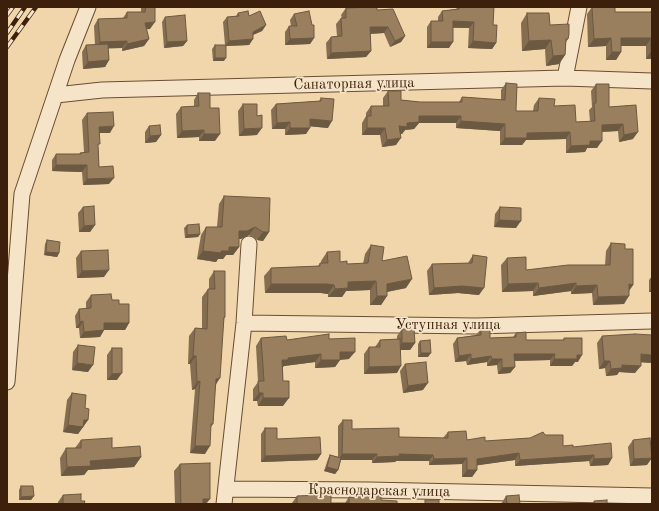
<!DOCTYPE html>
<html>
<head>
<meta charset="utf-8">
<style>
  body { margin:0 }
  #map { position:relative; width:659px; height:511px; overflow:hidden; background:#f0d6aa; font-family:"Old Standard TT",serif }
  canvas { display:block }
  .frame { position:absolute; inset:0; border:8px solid #3d200c; pointer-events:none }
</style>
</head>
<body>
<div id="map">
<canvas width="659" height="511"></canvas>
<div class="frame"></div>
</div>
<script>
const context = document.querySelector('canvas').getContext('2d');
context.lineJoin = 'round';
const shape = rows => new Path2D(rows.map(r => 'M' + r).join(''));
function trace(path, color, width, dash) { context.strokeStyle = color; context.lineWidth = width; context.lineCap = dash ? 'butt' : 'round'; context.setLineDash(dash || []); context.stroke(path); }
function fill(path, color) { context.fillStyle = color; context.fill(path, 'evenodd'); }
function drawText(font, color, halo, rows, align = 'center') {
  context.font = font + ' "Old Standard TT",serif'; context.lineWidth = 3.5; context.setLineDash([]); context.textBaseline = 'middle'; context.strokeStyle = halo; context.fillStyle = color; for (const [text, x, y, turn = 0] of rows) {
    context.save(); context.translate(x, y); context.rotate((+turn || 0) * Math.PI / 180); context.textAlign = isNaN(turn) ? turn : align; if (halo) context.strokeText(text, 0, 0); context.fillText(text, 0, 0); context.restore();
  }
}
const minor = shape([
  [565,78,579,7],
  [56,95,102,90,565,78,652,81],
  [244,323,476,326,652,321],
  [7,382,22,194,67,60,88,7],
  [226,489,369,490,652,496],
  [224,504,244,323,249,244]
]);
trace(minor, '#6a4e34', 17);
trace(minor, '#f5e4c8', 15);
const rail = shape([
  [7,15,13,7],
  [7,33,25,7],
  [7,47,36,7]
]);
trace(rail, '#3d200c', 4.5);
trace(rail, '#f5e4c8', 3, [9]);
fill(shape([
  [141,7,155,7,150,29,146,29,149,39,144,46,122,51,122,48,108,48,109,60,105,67,83,69,82,52,86,45,95,45,94,26,98,19,123,18,127,12,141,12],
  [458,7,494,7,493,25,496,43,492,49,468,48,469,28,453,28,449,48,427,48,427,27,431,21,438,21,438,17,442,11,456,9],
  [592,7,615,7,615,12,650,12,652,10,652,59,646,59,646,46,621,46,621,52,616,60,606,60,606,46,588,47,587,14],
  [346,8,377,10,405,36,401,42,390,47,384,33,370,34,371,51,366,57,327,59,326,43,331,37,337,36,336,24,341,18,342,18,341,15],
  [238,13,249,16,266,25,262,31,253,35,253,39,249,45,226,46,224,61,213,61,212,49,215,45,225,45,223,22,227,17,236,16],
  [527,13,568,39,566,42,565,55,559,64,546,66,545,49,522,51,521,23],
  [294,14,314,38,310,44,285,45,285,32,289,26,291,26,290,20],
  [165,17,187,41,183,46,164,48,162,22],
  [506,83,516,111,533,111,534,105,539,98,554,106,576,122,590,121,589,110,592,107,591,91,596,84,609,107,636,105,633,139,619,142,618,131,602,132,597,148,587,148,585,152,566,153,566,139,526,140,522,145,500,145,500,131,456,128,456,123,419,123,414,129,405,130,402,134,400,134,396,145,382,147,380,135,362,135,362,123,366,116,366,113,371,106,383,106,383,98,388,91,401,100,420,102,459,102,462,97,501,100,501,90],
  [198,93,210,108,215,141,199,141,199,137,177,138,176,114,181,107,194,106,194,100],
  [321,98,328,128,310,126,306,134,285,135,285,129,272,129,271,110,276,104,319,101],
  [243,104,257,135,239,136,238,111],
  [87,113,110,133,99,133,98,146,99,167,109,184,83,185,82,172,52,171,52,160,56,154,79,154,80,153,84,152,82,120],
  [149,126,161,135,156,142,145,143,145,132],
  [224,196,269,232,263,241,257,240,249,235,241,239,239,239,239,247,233,255,226,255,223,259,218,259,216,262,197,259,201,235,206,227,217,227,219,204],
  [83,207,95,225,90,232,79,232,78,213],
  [500,207,516,228,494,227,495,214],
  [187,225,200,234,198,237,185,238,184,228],
  [47,240,59,253,57,257,44,255,45,244],
  [611,243,625,249,633,285,629,291,624,304,593,305,592,293,571,294,571,291,533,296,533,291,502,292,501,265,507,258,526,270,605,265,606,251],
  [371,245,382,261,406,288,387,292,387,296,381,305,370,305,370,290,346,291,342,297,328,297,328,294,321,293,265,293,264,276,271,268,318,266,320,263,321,263,321,261,327,252,340,262,347,264,363,264,365,254],
  [81,251,104,277,77,278,76,258],
  [473,255,479,295,458,293,429,295,427,271,432,264,468,263],
  [214,271,225,317,224,319,215,385,213,424,211,427,205,454,190,453,195,389,192,390,190,364,188,364,189,336,195,328,202,328,202,297,208,289,209,289,209,279],
  [652,276,652,292,649,292,649,280],
  [91,295,112,300,119,304,129,323,125,330,104,330,100,337,80,338,79,328,76,328,75,316,79,309,86,309,86,302],
  [402,329,415,343,410,350,401,350,397,373,364,374,364,354,369,347,375,347,380,340,397,339,397,336],
  [481,329,490,338,513,337,516,333,526,340,563,340,564,338,578,362,575,362,572,366,550,366,550,360,514,361,515,367,510,373,498,374,497,365,487,366,487,362,467,365,466,361,455,362,453,344,457,338,476,335],
  [602,336,652,363,641,362,635,373,619,372,617,375,606,376,605,368,599,369,597,343],
  [261,338,287,340,329,339,349,359,340,360,335,367,315,368,315,362,284,366,283,367,283,406,258,406,257,401,253,401,253,389,258,382,256,346],
  [420,341,428,357,418,357,418,344],
  [78,345,88,372,72,370,73,352],
  [112,348,117,380,107,380,107,355],
  [405,364,423,390,403,393,400,371],
  [72,393,85,408,88,420,78,434,63,432,67,400],
  [343,420,352,429,399,437,443,438,448,432,467,440,485,441,530,438,545,435,563,446,573,447,612,458,608,465,590,466,589,461,515,466,515,460,477,465,477,470,472,477,462,477,462,464,429,465,429,461,396,461,395,462,372,463,372,460,341,460,338,470,335,474,324,471,328,459,330,455,338,457,338,426],
  [265,428,277,439,321,454,317,460,261,462,261,434],
  [81,440,112,448,141,457,134,467,88,470,84,475,61,476,60,458,66,448,75,448],
  [633,440,647,465,630,466,628,447],
  [180,464,206,504,175,504,174,471],
  [21,486,34,496,31,500,19,500,19,490],
  [358,492,381,500,397,504,292,504,292,503,297,496,318,495,320,493,331,503,345,503,349,497,354,497],
  [63,495,81,501,84,504,58,504,58,502],
  [506,496,520,504,501,504]
]), '#846d51');
fill(shape([
  [453,21,474,22,469,28,448,27],
  [155,22,150,29,140,30,145,23],
  [266,25,262,31,248,37,253,32],
  [370,27,388,27,384,33,365,34],
  [405,36,401,42,390,47,395,41],
  [314,38,310,44,285,45,290,39],
  [611,38,606,46,588,47,594,39],
  [621,38,651,38,646,46,615,46],
  [149,39,144,46,122,51,127,44],
  [253,39,249,45,225,46,229,41],
  [551,40,545,49,522,51,529,41],
  [127,41,122,48,95,49,100,42],
  [187,41,183,46,164,48,167,42],
  [473,41,496,43,492,49,468,48],
  [431,42,453,42,449,48,427,48],
  [371,51,366,57,327,59,331,53],
  [651,51,652,51,652,59,646,59],
  [612,52,621,52,616,60,606,60],
  [565,55,559,64,546,66,553,56],
  [215,58,226,58,224,61,213,61],
  [109,60,105,67,83,69,88,62],
  [419,116,461,116,456,123,419,123,414,129,405,130,402,134,394,133,399,126,407,123],
  [310,119,332,121,328,128,306,126],
  [461,121,505,124,500,131,456,128],
  [290,122,285,129,272,129,277,123],
  [623,124,618,131,597,132,602,125],
  [114,126,110,133,94,133,99,127],
  [262,128,257,135,239,136,244,129],
  [290,128,310,128,306,134,285,135],
  [367,128,385,128,380,135,362,135],
  [204,130,199,137,177,138,182,131],
  [570,132,566,139,526,140,522,145,500,145,505,138,527,133],
  [638,132,633,139,619,142,624,135],
  [204,134,220,134,215,141,199,141],
  [161,135,156,142,145,143,150,136],
  [401,138,396,145,382,147,387,140],
  [590,141,602,141,597,148,587,148,585,152,566,153,571,146],
  [56,165,87,165,82,172,52,171],
  [114,178,109,184,83,185,87,179],
  [499,220,521,221,516,228,494,227],
  [95,225,90,232,79,232,84,226],
  [255,227,249,235,241,239,233,239,239,231],
  [263,232,269,232,263,241,257,240],
  [200,234,198,237,185,238,187,235],
  [229,247,239,247,233,255,226,255,223,259,218,259,216,262,197,259,203,251,221,251],
  [46,252,59,253,57,257,44,255],
  [109,270,104,277,77,278,82,271],
  [412,279,406,288,381,293,387,284],
  [376,281,370,290,346,291,342,297,328,297,335,289,348,282],
  [538,283,533,291,502,292,508,284],
  [576,283,571,291,533,296,539,288],
  [271,284,327,284,334,285,328,294,321,293,265,293],
  [629,284,633,285,628,292],
  [597,285,592,293,571,294,576,286],
  [462,286,484,288,479,295,458,293,429,295,434,288],
  [652,288,652,292,649,292],
  [377,296,387,296,381,305,370,305],
  [629,296,624,304,593,305,598,297],
  [83,321,79,328,76,328,80,322],
  [104,323,129,323,125,330,99,330],
  [104,330,100,337,80,338,84,332],
  [402,343,415,343,410,350,397,350],
  [340,352,355,352,349,359,334,360],
  [421,353,431,353,428,357,418,357],
  [321,354,315,362,284,366,282,368,282,360,288,358],
  [471,354,466,361,455,362,459,356],
  [514,354,555,354,550,360,509,361],
  [641,354,652,355,652,363,636,362],
  [577,355,582,355,578,362,575,362,572,366,550,366,554,359],
  [193,356,196,356,190,364,188,364],
  [491,356,487,362,467,365,471,359],
  [492,359,502,359,497,365,487,366],
  [321,360,340,360,335,367,315,368],
  [604,361,610,361,605,368,599,369],
  [77,363,93,365,88,372,72,370],
  [622,365,641,366,635,373,619,372,617,375,606,376,611,369],
  [401,366,397,373,364,374,369,367],
  [515,367,510,373,498,374,502,368],
  [122,373,117,380,107,380,112,374],
  [220,378,215,386,216,379],
  [200,381,195,389,192,390,197,382],
  [428,383,423,390,403,393,408,386],
  [259,393,263,393,257,401,253,401],
  [263,398,289,398,283,406,258,406],
  [84,420,88,420,78,434,63,432,68,425],
  [195,446,210,446,205,454,190,453],
  [519,453,515,460,473,466,477,459],
  [321,454,317,460,261,462,265,456],
  [342,454,377,454,372,460,338,460],
  [399,454,433,455,429,461,396,461,395,462,372,463,377,457],
  [594,455,589,461,515,466,520,460],
  [141,457,134,467,88,470,84,475,61,476,67,467,90,461],
  [467,458,462,464,429,465,434,459],
  [612,458,608,465,590,466,594,459],
  [652,458,647,465,630,466,634,459],
  [327,467,338,470,335,474,324,471],
  [467,470,477,470,472,477,462,477],
  [34,496,31,500,19,500,21,497],
  [203,499,210,499,206,504,199,504]
]), '#6c5942');
const building = shape([
  [146,7,155,7,155,22,145,23,149,39,127,44,127,41,100,42,98,19,127,18,127,12,145,12,146,7],
  [377,7,377,10,393,9,405,36,395,41,388,27,370,27,371,51,331,53,331,37,342,36,341,18,346,18,346,8,377,7],
  [459,7,494,7,493,25,497,25,496,43,473,41,474,22,453,21,453,42,431,42,431,21,443,21,442,11,459,9,459,7],
  [592,7,615,7,615,12,652,12,652,10,652,51,651,51,651,38,621,38,621,52,612,52,611,38,594,39,592,7],
  [248,11,249,16,260,11,266,25,253,32,253,39,229,41,227,17,239,16,238,13,248,11],
  [309,11,312,25,314,25,314,38,290,39,289,26,297,26,294,14,309,11],
  [527,13,549,13,550,25,569,24,569,34,568,39,566,39,565,55,553,56,551,40,529,41,527,13],
  [185,15,187,41,167,42,165,17,185,15],
  [108,44,109,60,88,62,86,45,108,44],
  [215,45,226,45,226,58,215,58,215,45],
  [506,83,517,84,516,111,538,111,539,98,555,99,554,106,575,105,576,122,595,121,594,103,596,103,596,84,609,84,609,107,636,105,638,132,624,135,623,124,602,125,602,141,590,141,590,145,571,146,570,132,527,133,527,138,505,138,505,124,461,121,461,116,419,116,419,122,407,123,407,127,399,126,401,138,387,140,385,128,367,128,367,116,371,116,371,106,389,106,388,91,401,91,401,100,420,102,462,102,462,97,505,100,506,83],
  [198,93,210,93,210,108,219,108,220,134,204,134,204,130,182,131,181,107,199,106,198,93],
  [321,98,334,99,332,121,310,119,310,128,290,128,290,122,277,123,276,104,321,101,321,98],
  [243,104,257,104,257,116,262,115,262,128,244,129,243,104],
  [113,112,114,126,99,127,100,144,98,144,99,167,113,166,114,178,87,179,87,165,56,165,56,154,81,154,80,153,89,152,87,113,113,112],
  [160,125,161,135,150,136,149,126,160,125],
  [224,196,270,198,269,232,263,232,255,227,247,231,239,231,239,247,229,247,229,251,221,251,222,253,203,251,206,227,222,227,224,196],
  [94,206,95,225,84,226,83,207,94,206],
  [500,207,521,208,521,221,499,220,500,207],
  [199,224,200,234,187,235,187,225,199,224],
  [47,240,60,242,59,253,46,252,47,240],
  [611,243,625,244,625,249,633,249,633,285,629,284,629,296,598,297,597,285,576,286,576,283,539,288,538,283,508,284,507,258,526,257,526,270,568,265,610,265,611,243],
  [371,245,384,247,382,261,407,256,412,279,387,284,387,296,377,296,376,281,348,282,348,288,335,289,334,285,327,284,271,284,271,268,320,266,320,263,328,263,327,252,340,251,340,262,347,261,347,264,368,263,371,245],
  [108,250,109,270,82,271,81,251,108,250],
  [473,255,487,257,484,288,462,286,434,288,432,264,472,263,473,255],
  [214,271,225,271,225,317,224,317,220,378,216,379,213,424,211,424,210,446,195,446,200,381,197,382,196,356,193,356,195,328,207,329,208,289,215,289,214,271],
  [111,294,112,300,119,300,119,304,129,304,129,323,104,323,104,330,84,332,83,321,80,322,79,309,91,308,91,295,111,294],
  [402,329,414,329,415,343,402,343,402,329],
  [481,329,490,329,490,338,516,337,516,333,526,332,526,340,564,340,564,338,582,338,582,355,577,355,577,359,554,359,555,354,514,354,515,367,502,368,502,359,492,359,491,356,471,359,471,354,459,356,457,338,481,335,481,329],
  [329,334,329,339,355,338,355,352,340,352,340,360,321,360,321,354,288,358,288,360,282,360,283,381,289,381,289,398,263,398,263,393,259,393,258,381,264,381,261,338,286,336,287,340,329,334],
  [635,334,652,335,652,355,641,354,641,366,622,365,622,368,611,369,610,361,604,361,602,336,635,334],
  [400,339,401,366,369,367,369,347,380,347,380,340,400,339],
  [430,340,431,353,421,353,420,341,430,340],
  [78,345,95,347,93,365,77,363,78,345],
  [112,348,122,348,122,373,112,374,112,348],
  [426,362,428,383,408,386,405,364,426,362],
  [72,393,86,395,85,408,89,409,88,420,84,420,83,427,68,425,72,393],
  [343,420,352,420,352,429,399,428,399,437,448,438,448,432,466,431,467,440,485,437,485,441,530,438,543,432,545,435,563,435,563,446,573,445,573,447,611,443,612,458,594,459,594,455,520,460,519,453,477,459,477,470,467,470,467,458,434,459,433,455,399,454,400,456,377,457,377,454,342,454,343,420],
  [265,428,277,428,277,439,320,437,321,454,265,456,265,428],
  [112,438,112,448,140,446,141,457,90,461,91,466,67,467,66,448,81,448,81,440,112,438],
  [650,438,652,458,634,459,633,440,650,438],
  [330,455,341,458,338,470,327,467,330,455],
  [210,463,210,499,203,499,203,504,181,504,180,464,210,463],
  [21,486,33,486,34,496,21,497,21,486],
  [331,492,331,503,349,503,349,497,357,498,358,492,381,492,381,500,397,501,397,504,297,504,297,496,320,495,320,493,331,492],
  [81,494,81,501,85,501,84,504,63,504,63,495,81,494],
  [519,495,520,504,507,504,506,496,519,495],
  [425,500,439,500,439,504,425,504,425,500],
  [607,500,607,504,594,504,594,501,607,500]
]);
fill(building, '#9a7f5e');
trace(building, '#6c5942', 1);
drawText('15px', '#3d200c', '#f5e4c8', [
  ["Санаторная улица",354,84,-1],
  ["Уступная улица",448,325],
  ["Краснодарская улица",379,491,1]
]);
</script>
</body>
</html>
